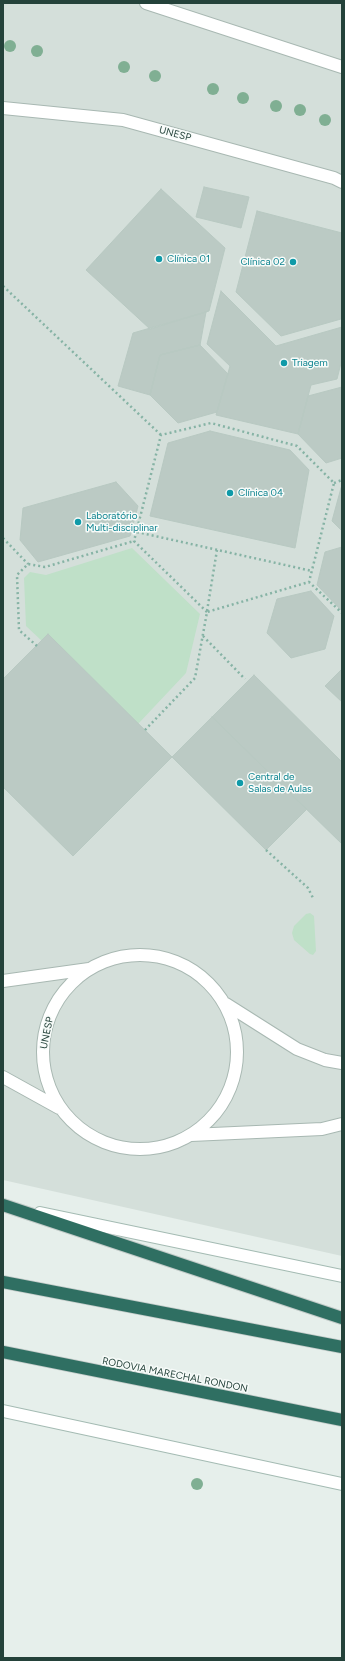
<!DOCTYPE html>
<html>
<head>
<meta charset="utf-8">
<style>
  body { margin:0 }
  #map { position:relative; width:345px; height:1661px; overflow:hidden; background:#e6efeb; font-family:Figtree,sans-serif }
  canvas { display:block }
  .frame { position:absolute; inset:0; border:4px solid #24423a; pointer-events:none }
</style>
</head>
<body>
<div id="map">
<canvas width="345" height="1661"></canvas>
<div class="frame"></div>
</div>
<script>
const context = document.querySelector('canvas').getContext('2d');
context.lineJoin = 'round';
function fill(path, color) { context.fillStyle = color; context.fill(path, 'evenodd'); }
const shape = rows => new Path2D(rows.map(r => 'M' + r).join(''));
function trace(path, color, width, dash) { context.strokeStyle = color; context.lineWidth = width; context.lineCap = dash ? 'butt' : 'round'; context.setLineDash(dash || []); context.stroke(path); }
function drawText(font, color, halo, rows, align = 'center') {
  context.font = font + ' Figtree,sans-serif'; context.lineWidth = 3; context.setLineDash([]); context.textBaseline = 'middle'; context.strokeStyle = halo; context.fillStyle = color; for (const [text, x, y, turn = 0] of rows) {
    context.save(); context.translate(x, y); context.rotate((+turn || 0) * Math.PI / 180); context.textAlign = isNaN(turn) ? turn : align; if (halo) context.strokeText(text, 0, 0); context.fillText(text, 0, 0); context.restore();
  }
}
fill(shape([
  [3,3,342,3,342,1256,3,1180]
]), '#d4dfda');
fill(shape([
  [132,548,200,614,186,673,138,724,48,634,42,641,26,626,24,578,30,572,46,575],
  [310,913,314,916,316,951,313,955,310,954,294,940,292,933,294,926,306,914]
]), '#bfe0c8');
const building = shape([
  [204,187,249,197,241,228,196,217,204,187],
  [161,189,225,248,209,311,150,329,86,270,161,189],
  [257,211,342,233,341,319,281,336,236,292,257,211],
  [221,291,276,346,342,327,342,359,337,379,311,385,298,434,216,415,230,366,207,344,221,291],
  [206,312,200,345,160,355,150,395,118,386,133,333,206,312],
  [200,345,228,374,217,412,178,423,150,395,160,355,200,345],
  [342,387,342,458,326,463,298,434,308,396,342,387],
  [210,431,290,450,309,470,295,548,150,516,168,443,210,431],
  [116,482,138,506,130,536,38,562,20,540,23,508,116,482],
  [341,488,342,488,342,531,332,521,341,488],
  [342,547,342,610,341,610,317,585,325,552,342,547],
  [311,591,334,616,325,649,291,658,267,633,277,599,311,591],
  [48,634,172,757,73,856,3,787,3,679,48,634],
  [342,669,342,702,325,686,342,669],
  [254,675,342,762,342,844,212,717,254,675],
  [212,717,307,809,266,850,172,757,212,717]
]);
fill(building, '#bbcac4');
trace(building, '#b8c9c2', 1);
const lane = shape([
  [146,3,342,67],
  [3,108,123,120,334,178,342,182],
  '43 1052a97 97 0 1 1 194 0a97 97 0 1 1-194 0Z',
  [3,981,89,969],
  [226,1004,297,1049,325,1060,342,1063],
  [3,1077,59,1108],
  [191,1135,322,1129,342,1124]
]);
const secondary = shape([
  [40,1213,342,1276],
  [3,1411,342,1484]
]);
const highway = shape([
  [3,1205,342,1318],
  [3,1282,342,1347],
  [3,1352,342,1420]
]);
trace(lane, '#a8b8b2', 14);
trace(secondary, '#a4bbb3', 14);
trace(highway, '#c2cac8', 14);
trace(shape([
  [3,286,161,435],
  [334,483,342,480],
  [137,532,312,571],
  [3,538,28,564],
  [207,611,217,550],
  [207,612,134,541,161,435,211,423,297,446,334,483,309,582],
  [203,636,245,679],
  [37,646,19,630,17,575,28,564,45,567,134,541],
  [145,730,195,678,207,612,309,582,342,613],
  [266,850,308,888,314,900]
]), '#86b3a5', 2.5, [2, 3]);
trace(lane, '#fff', 12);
trace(secondary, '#fff', 12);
trace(highway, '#2f6f62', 12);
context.fillStyle = '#80af93';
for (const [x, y] of [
  [10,46],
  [37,51],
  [124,67],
  [155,76],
  [213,89],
  [243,98],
  [276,106],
  [300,110],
  [325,120],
  [197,1484]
]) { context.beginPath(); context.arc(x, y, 6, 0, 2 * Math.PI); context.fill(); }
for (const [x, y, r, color] of [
  [159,259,4,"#0f9aa8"],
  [293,262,4,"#0f9aa8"],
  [284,363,4,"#0f9aa8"],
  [230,493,4,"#0f9aa8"],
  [78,522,4,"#0f9aa8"],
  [240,783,4,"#0f9aa8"]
]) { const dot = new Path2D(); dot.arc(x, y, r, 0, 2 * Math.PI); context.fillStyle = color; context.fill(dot); trace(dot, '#f7fbf9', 1.5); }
drawText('10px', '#24423a', '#f7fbf9', [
  ["UNESP",175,134,15],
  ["UNESP",47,1033,-78],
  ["RODOVIA MARECHAL RONDON",175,1375,11]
]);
drawText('10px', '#0d838f', '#f7fbf9', [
  ["Clínica 01",167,259],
  ["Clínica 02",285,262,"right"],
  ["Triagem",292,363],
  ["Clínica 04",238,493],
  ["Laboratório",86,516],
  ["Multi-disciplinar",86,528],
  ["Central de",248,777],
  ["Salas de Aulas",248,789]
], 'left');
</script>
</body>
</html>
